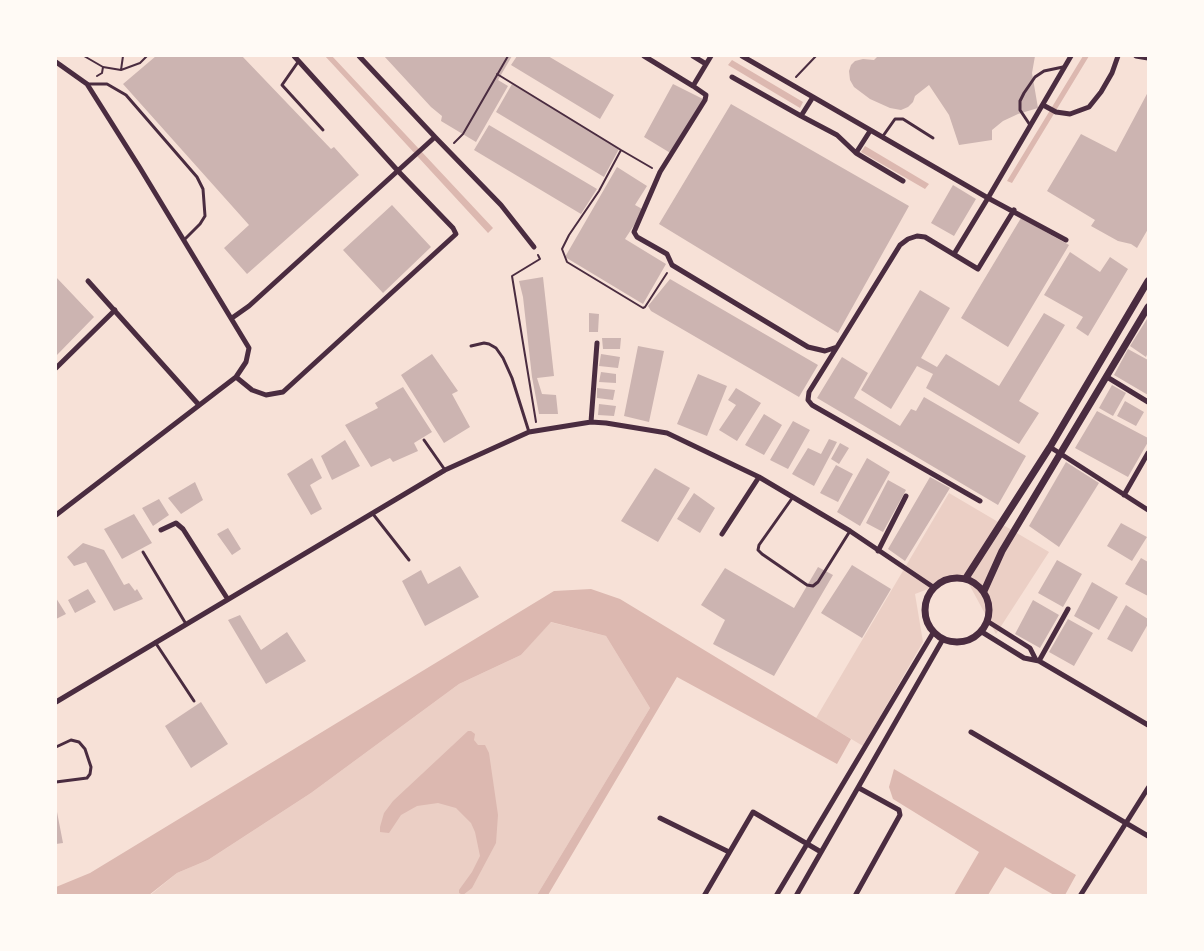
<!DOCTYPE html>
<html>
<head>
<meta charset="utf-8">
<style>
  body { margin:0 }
  #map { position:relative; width:1204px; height:951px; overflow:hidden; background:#f7e1d7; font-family:"Varela Round",sans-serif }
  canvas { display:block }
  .frame { position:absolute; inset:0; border:57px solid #fffaf5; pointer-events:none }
</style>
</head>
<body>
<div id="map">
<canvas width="1204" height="951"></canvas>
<div class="frame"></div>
</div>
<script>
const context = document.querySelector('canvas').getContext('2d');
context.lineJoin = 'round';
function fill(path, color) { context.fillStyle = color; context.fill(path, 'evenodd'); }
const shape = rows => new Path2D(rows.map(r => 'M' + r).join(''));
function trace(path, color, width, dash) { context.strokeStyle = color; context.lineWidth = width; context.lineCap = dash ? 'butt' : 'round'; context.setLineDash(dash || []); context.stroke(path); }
fill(shape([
  [949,493,1049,552,996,634,964,575,915,594,923,642,863,746,816,718],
  [550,622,606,636,650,708,537,895,149,896,177,873,208,860,311,793,459,684,521,655]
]), '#ebcfc5');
fill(shape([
  [325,56,332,56,493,228,488,233],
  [1083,56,1089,56,1012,183,1007,181],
  [732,60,803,102,800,108,728,65],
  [865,146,929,184,925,189,861,152],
  [591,589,620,599,851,739,837,764,677,677,548,895,537,895,650,708,606,636,551,622,521,655,459,684,311,793,208,860,177,873,149,895,56,895,56,887,90,873,554,591],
  [468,731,471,731,475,734,474,740,478,745,485,745,489,753,498,815,496,843,472,888,463,895,459,893,459,890,472,872,480,856,475,832,471,823,456,808,438,803,417,806,401,815,389,833,380,832,380,827,384,813,393,801],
  [894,769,1076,875,1065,895,1054,895,1005,867,988,895,954,895,979,852,893,799,889,787]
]), '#dcb8b0');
fill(shape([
  [156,56,242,56,331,149,334,147,359,175,247,274,224,248,249,225,123,84],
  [384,56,512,56,498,80,508,86,476,142,441,121,442,116,431,107],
  [517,56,548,56,614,95,600,119,511,65],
  [878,56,1035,56,1032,73,1038,108,1018,114,1003,121,992,130,992,140,959,145,949,115,929,85,915,96,913,102,908,107,901,110,890,108,870,99,854,87,850,80,849,71,851,65,855,61,863,59,874,60],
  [512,84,619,149,604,177,496,112],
  [673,84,705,100,672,154,644,137],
  [1148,92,1148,229,1137,248,1131,244,1118,241,1091,226,1095,220,1047,191,1081,134,1116,152],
  [731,104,909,206,838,333,659,224],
  [489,125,597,189,581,214,474,150],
  [617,167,647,186,635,205,644,210,625,239,666,264,643,304,565,257],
  [953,185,976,199,954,236,931,223],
  [392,205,431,247,383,293,343,250],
  [1021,218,1069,245,1008,347,961,318],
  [1070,252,1100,272,1110,257,1128,269,1088,336,1076,328,1083,317,1044,295],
  [56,277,94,317,56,356],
  [543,277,554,376,537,378,542,394,556,395,558,414,539,414,532,377,523,297,519,281],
  [670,279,818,365,799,397,651,311,648,306],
  [920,290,950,308,921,358,937,367,946,354,999,386,1044,313,1065,325,1019,401,1039,413,1019,444,926,388,933,374,917,366,891,409,861,390],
  [589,313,599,314,598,332,589,332],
  [1147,319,1148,352,1146,357,1130,346],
  [602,338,621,338,620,349,603,349],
  [638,346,664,351,649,422,624,416],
  [1128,349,1148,360,1148,395,1114,375],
  [432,354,458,391,452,394,470,427,444,443,401,375],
  [601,354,620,357,618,368,599,366],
  [842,357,868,373,854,398,900,426,911,409,916,411,924,397,1026,456,998,505,817,398],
  [601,372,616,374,616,383,599,382],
  [698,374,727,386,707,436,677,424],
  [1112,385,1126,393,1113,416,1099,408],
  [403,387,432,432,414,443,418,451,393,462,390,458,371,467,345,425,378,408,375,403],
  [597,388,615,390,613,400,597,398],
  [736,388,761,403,737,441,719,430,736,405,728,400],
  [1125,401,1144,412,1136,426,1117,416],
  [599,404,616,406,614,416,598,415],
  [1097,411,1148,438,1148,442,1128,477,1075,448],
  [764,414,782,425,764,455,745,445],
  [793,421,810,430,788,469,770,460],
  [829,439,837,442,814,486,792,474,808,448,821,454],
  [345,440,360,466,332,480,321,456],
  [840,443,849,448,839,464,831,459],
  [312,458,322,478,310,485,322,509,311,515,287,474],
  [867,458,890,472,860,526,837,512],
  [1066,462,1099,483,1059,547,1029,526],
  [836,465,853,474,838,502,820,493],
  [655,468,690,488,658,542,621,521],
  [930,477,950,488,905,561,888,549],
  [888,480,906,490,883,532,866,523],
  [195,482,203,500,181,514,168,498],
  [694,493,715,508,700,533,677,519],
  [159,499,169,515,153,526,142,508],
  [134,514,152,543,122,559,104,529],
  [1121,523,1147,537,1132,561,1107,546],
  [228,528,241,549,232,555,217,534],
  [83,543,104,550,124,585,129,583,135,591,137,589,143,599,114,611,86,562,74,566,67,557],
  [1141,558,1148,562,1148,596,1125,584],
  [1057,560,1082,574,1063,607,1038,593],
  [852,565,891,589,862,638,821,613],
  [460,566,479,597,425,626,402,581,421,570,428,584],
  [818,567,833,575,774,676,713,644,725,620,701,605,725,568,794,608],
  [1092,582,1118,597,1099,630,1074,616],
  [88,589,96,602,75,613,68,600],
  [56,598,66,614,56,619],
  [1033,600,1059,615,1040,648,1015,634],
  [1126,605,1148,619,1148,624,1132,652,1107,639],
  [240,615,261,650,287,632,306,661,266,684,228,620],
  [1068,619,1093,633,1074,666,1049,652],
  [201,702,228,744,191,768,165,726],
  [56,812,57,812,63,843,56,844]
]), '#ccb4b1');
trace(shape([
  [84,56,103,67,121,70,140,63,147,56],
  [121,70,123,56],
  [497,74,621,150],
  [97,76,102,73,103,67],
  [796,77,816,56],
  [454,143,463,134,508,56],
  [652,168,621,150,599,191,569,235,562,249,567,262,643,308,645,307,667,273],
  [536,422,512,276,540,259,538,255]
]), '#4a2c40', 2);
trace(shape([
  [298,62,282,85,323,130],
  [88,84,107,84,126,95,197,177,203,189,205,216,200,224,184,240],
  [1030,125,1020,110,1020,101,1024,93,1035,77,1044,71,1063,67],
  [883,136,895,119,903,119,933,138],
  [471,346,484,343,489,344,496,348,503,358,512,378,529,432],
  [424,440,445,470],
  [793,497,759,545,758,550,762,554,807,585,813,586,818,582,850,531],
  [373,514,409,560],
  [143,552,186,624],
  [155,642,194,701],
  [56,747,71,740,79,742,85,749,91,767,90,774,87,778,56,782]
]), '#4a2c40', 3);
trace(shape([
  [359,56,435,137],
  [644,56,693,86],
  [693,56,706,64],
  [711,56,693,86,706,95,705,100,660,172,634,232,637,237,667,254,672,265,808,347,825,351,837,347,900,245,908,239,917,236,925,237,978,269,1014,210],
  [742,56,988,198,1071,56],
  [1136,56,1148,58],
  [56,62,87,84,140,168,249,348,246,362,236,377,56,515],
  [732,77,801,116,813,97],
  [1043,105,1056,112,1070,114,1089,107,1101,92,1112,73,1118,56],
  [801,116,837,135,856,153],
  [870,131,856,153,903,181],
  [954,254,988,198,1066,240],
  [88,281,199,405],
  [232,318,249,306,435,137,501,205,534,247],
  [837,347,809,392,808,400,812,405,980,501],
  [56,368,115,310],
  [236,377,252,390,266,395,283,392,456,234,453,228,398,171,294,56],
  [1107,377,1148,402],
  [591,422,597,343],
  [1050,447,1148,510],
  [1124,495,1148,453],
  [161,530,176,523,183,529,227,598],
  [722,534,759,477],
  [878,551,906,496],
  [987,621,1030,648,1036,660],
  [982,632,1024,658,1039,661,1148,725],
  [1039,661,1068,609],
  [56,702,445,470,529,432,591,422,606,423,667,433,759,477,850,531,933,587],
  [971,732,1148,836],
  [660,818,729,852],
  [704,896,753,812,821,852],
  [776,896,933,633],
  [796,896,943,639],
  [855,896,900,815,899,810,859,788],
  [1080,896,1148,788]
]), '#4a2c40', 5);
trace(shape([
  '925 610a32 32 0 1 1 64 0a32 32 0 1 1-64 0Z',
  [966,578,1050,447,1148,281],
  [984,591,1002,551,1148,307]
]), '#4a2c40', 7);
</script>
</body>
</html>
